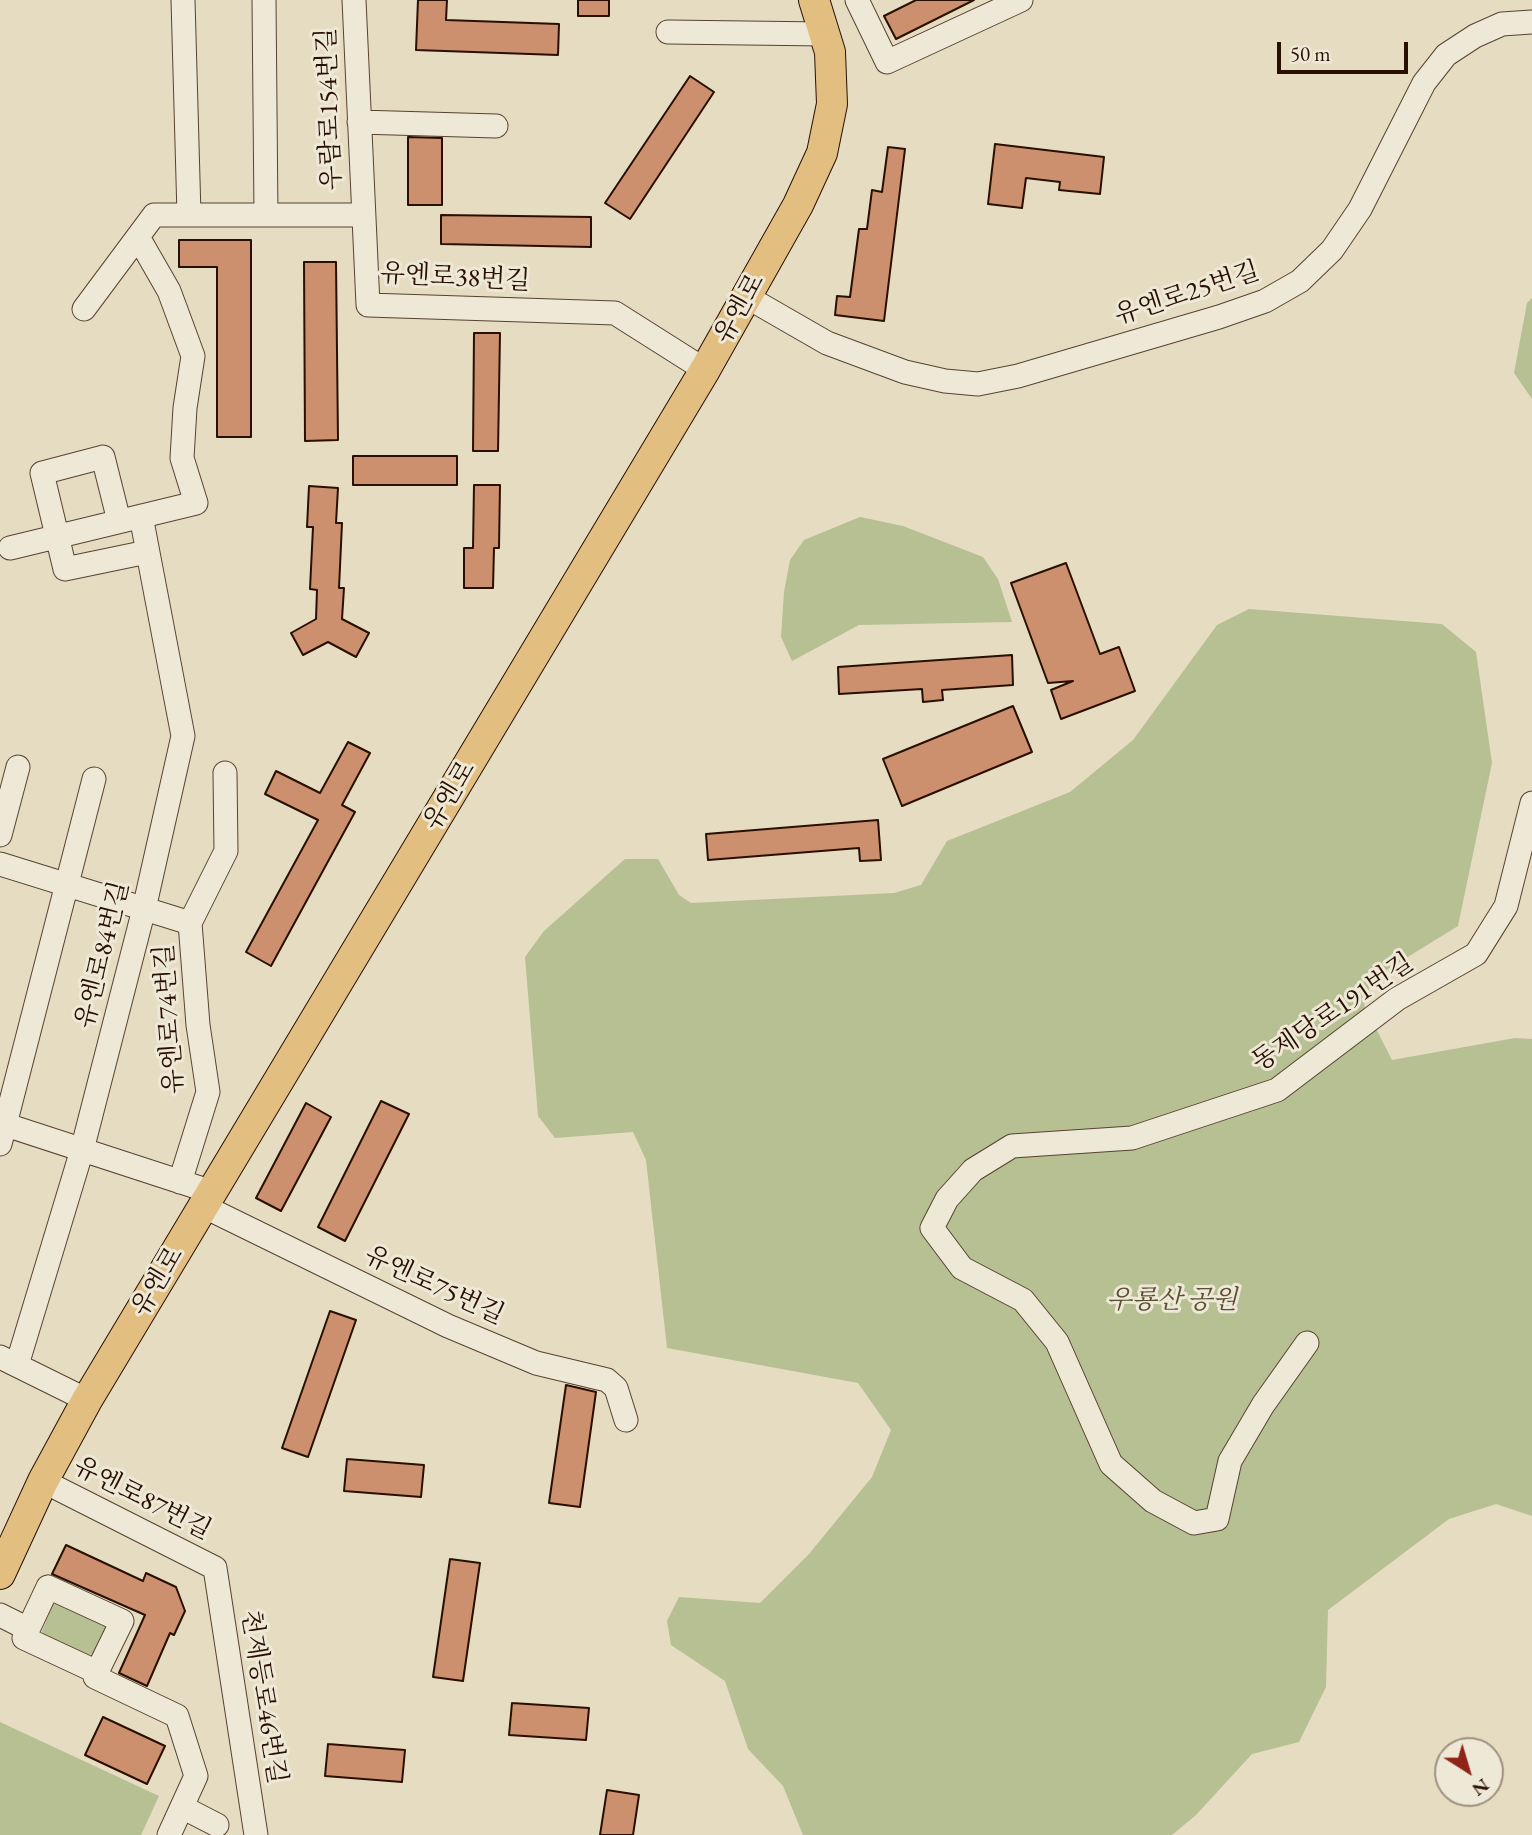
<!DOCTYPE html>
<html>
<head>
<meta charset="utf-8">
<style>
  body { margin:0 }
  #map { position:relative; width:1532px; height:1835px; overflow:hidden; background:#e5dcc2; font-family:"EB Garamond",serif }
  canvas { display:block }
  .north { position:absolute; left:1434px; top:1737px; width:70px; height:70px; box-sizing:border-box; background:#eee8d7; border:2px solid #9f9181; border-radius:50%; rotate:143deg; font-size:19px; font-weight:700; line-height:28px; text-align:center; color:#290f00 }
  .north::after { content:''; display:block; margin:auto; width:24px; height:32px; background:#8f2418; clip-path:polygon(50% 0,100% 100%,50% 72%,0 100%) }
  .scale { position:absolute; left:1277px; top:42px; width:131px; height:32px; box-sizing:border-box; border:4px solid #290f00; border-top:0; padding-left:9px; font-size:21px; line-height:24px; white-space:nowrap; color:#290f00; -webkit-text-stroke:5px #eee8d7; paint-order:stroke }
</style>
</head>
<body>
<div id="map">
<canvas width="1532" height="1835"></canvas>
<div class="north">N</div>
<div class="scale">50 m</div>
</div>
<script>
const context = document.querySelector('canvas').getContext('2d');
context.lineJoin = 'round';
function fill(path, color) { context.fillStyle = color; context.fill(path, 'evenodd'); }
const shape = rows => new Path2D(rows.map(r => 'M' + r).join(''));
function trace(path, color, width, dash) { context.strokeStyle = color; context.lineWidth = width; context.lineCap = dash ? 'butt' : 'round'; context.setLineDash(dash || []); context.stroke(path); }
function drawText(font, color, halo, rows, align = 'center') {
  context.font = font + ' "EB Garamond","Noto Serif KR",serif'; context.lineWidth = 6; context.setLineDash([]); context.textBaseline = 'middle'; context.strokeStyle = halo; context.fillStyle = color; for (const [text, x, y, turn = 0] of rows) {
    context.save(); context.translate(x, y); context.rotate((+turn || 0) * Math.PI / 180); context.textAlign = isNaN(turn) ? turn : align; if (halo) context.strokeText(text, 0, 0); context.fillText(text, 0, 0); context.restore();
  }
}
fill(shape([
  [1532,298,1532,399,1514,373,1527,303],
  [860,517,903,526,983,557,998,579,1012,622,859,625,792,661,781,637,784,592,790,560,804,540],
  [1249,609,1442,624,1476,652,1492,763,1458,926,1372,979,1364,1005,1392,1060,1515,1038,1532,1039,1532,1516,1496,1504,1449,1519,1328,1610,1326,1687,1299,1742,1252,1754,1196,1815,1172,1835,803,1835,783,1786,748,1749,725,1681,671,1645,667,1621,679,1597,760,1603,809,1554,872,1477,891,1430,858,1383,667,1348,646,1160,633,1132,555,1138,538,1116,525,957,544,931,625,859,658,859,679,895,691,903,894,893,921,885,947,841,1070,792,1133,740,1217,625],
  [64,1600,103,1619,107,1631,97,1653,84,1656,47,1640,42,1631,53,1604],
  [0,1722,159,1796,141,1835,0,1835]
]), '#b6c092');
const building = shape([
  [418,0,447,0,446,20,559,24,558,55,416,50,418,0],
  [578,0,609,0,609,16,578,16,578,0],
  [916,0,974,0,896,39,884,16,916,0],
  [690,76,714,92,630,219,605,203,690,76],
  [408,137,442,138,442,205,408,205,408,137],
  [995,144,1104,157,1100,194,1059,190,1060,182,1026,178,1022,208,988,204,995,144],
  [888,147,905,149,884,321,835,315,837,296,850,297,859,229,867,229,872,190,882,192,888,147],
  [441,215,591,217,591,247,441,244,441,215],
  [179,240,251,240,251,437,217,437,217,267,179,267,179,240],
  [304,262,336,262,338,440,305,441,304,262],
  [474,333,500,333,498,451,473,451,474,333],
  [353,456,457,456,457,485,353,485,353,456],
  [474,485,500,485,499,548,494,548,493,588,464,588,464,548,473,548,474,485],
  [309,486,338,488,336,523,342,523,339,588,344,588,342,619,369,633,356,657,328,642,303,655,291,633,316,619,317,590,310,589,313,527,307,527,309,486],
  [1066,563,1100,654,1119,647,1135,691,1061,719,1051,690,1073,681,1048,683,1011,583,1066,563],
  [1012,655,1013,685,942,690,943,700,923,702,922,689,839,694,838,667,1012,655],
  [1013,706,1032,752,902,806,883,759,1013,706],
  [348,742,370,753,342,805,355,812,271,966,246,952,318,820,265,794,276,771,320,793,348,742],
  [878,820,881,860,860,861,859,848,708,860,706,834,878,820],
  [381,1101,409,1114,345,1241,318,1227,381,1101],
  [306,1103,331,1117,281,1211,256,1198,306,1103],
  [330,1311,356,1320,308,1457,282,1448,330,1311],
  [566,1385,596,1392,580,1507,549,1503,566,1385],
  [347,1459,424,1465,421,1497,344,1491,347,1459],
  [66,1545,143,1581,146,1573,176,1587,185,1611,174,1635,170,1633,147,1686,119,1673,145,1615,52,1574,66,1545],
  [450,1559,480,1563,463,1681,433,1677,450,1559],
  [512,1703,589,1708,586,1740,509,1735,512,1703],
  [103,1717,165,1746,147,1784,85,1755,103,1717],
  [328,1744,405,1750,402,1782,325,1776,328,1744],
  [607,1790,639,1795,633,1835,600,1835,607,1790]
]);
fill(building, '#cc906e');
trace(building, '#290f00', 2);
const minor = shape([
  [183,0,189,215,363,215],
  [264,0,266,215],
  [354,0,368,305,615,313,705,370],
  [857,0,887,62,1021,0],
  [668,32,824,34],
  [359,122,496,126],
  [747,297,827,343,905,372,945,381,978,384,1018,376,1219,317,1265,301,1300,281,1332,250,1360,209,1424,83,1446,55,1475,36,1502,24,1532,22],
  [84,309,154,215,189,215],
  [119,521,103,457,42,473,65,569,147,552],
  [10,548,196,503,182,458,185,408,193,356,169,291,138,237],
  [0,835,18,767],
  [0,864,190,923],
  [0,1123,212,1192],
  [0,1144,94,779],
  [180,1182,208,1092,198,1025,190,923,226,851,225,773],
  [203,1206,448,1326,536,1363,607,1380,616,1388,626,1420],
  [1307,1343,1263,1405,1230,1461,1217,1519,1194,1523,1153,1501,1111,1464,1057,1342,1023,1300,962,1268,932,1228,947,1199,973,1170,1012,1146,1132,1138,1277,1090,1397,999,1476,954,1506,906,1532,803],
  [0,1357,87,1400],
  [17,1365,82,1150,144,909,183,736,141,516],
  [43,1481,215,1568,256,1835],
  [48,1587,122,1621,97,1672,24,1638,48,1587],
  [0,1615,28,1629],
  [97,1672,95,1677,177,1716,196,1776,169,1835],
  [182,1807,217,1825]
]);
const major = shape([
  [0,1574,43,1481,87,1400,705,370,798,205,822,153,832,104,830,52,814,0]
]);
trace(minor, '#584230', 25);
trace(major, '#290f00', 32);
trace(minor, '#eee8d7', 23);
trace(major, '#e2be81', 30);
drawText('26px', '#290f00', '#eee8d7', [
  ["우람로154번길",330,109,-92],
  ["유엔로38번길",455,278,3],
  ["유엔로25번길",1187,294,-18],
  ["유엔로",740,309,-61],
  ["유엔로",450,796,-59],
  ["유엔로84번길",103,955,-76],
  ["동제당로191번길",1333,1013,-34],
  ["유엔로74번길",170,1019,-94],
  ["유엔로",158,1282,-59],
  ["유엔로75번길",434,1286,25],
  ["유엔로87번길",142,1499,27],
  ["천제등로46번길",263,1697,81]
]);
drawText('italic 26px', '#5a4d33', '#eee8d7', [
  ["우룡산 공원",1172,1301]
]);
</script>
</body>
</html>
